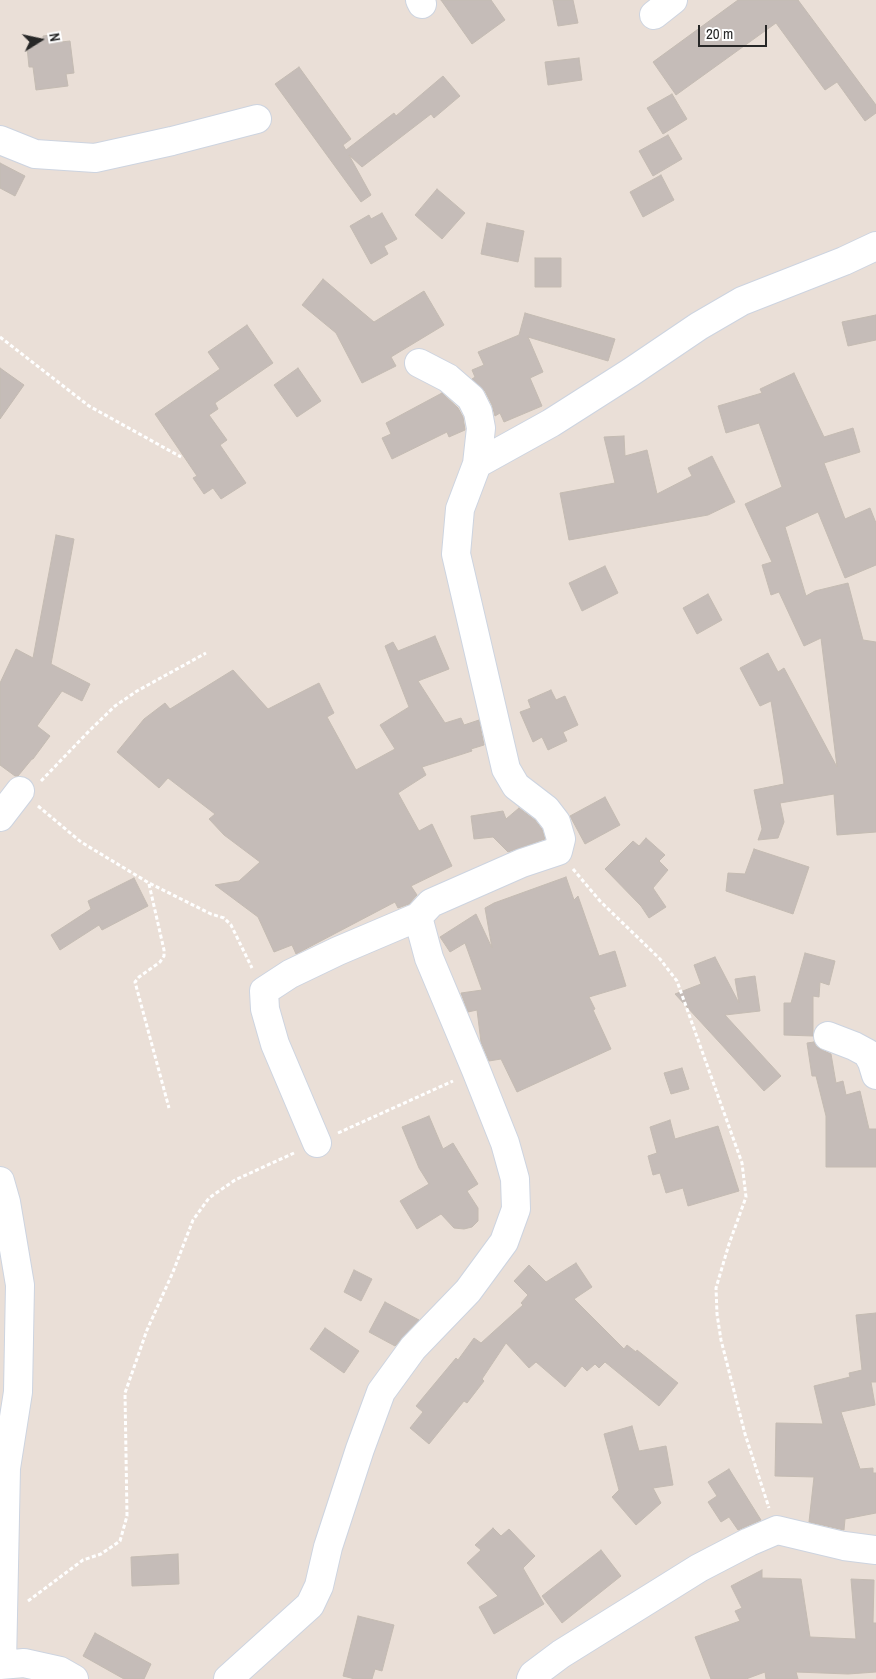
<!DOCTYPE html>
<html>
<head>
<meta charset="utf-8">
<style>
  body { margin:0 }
  #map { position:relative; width:876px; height:1679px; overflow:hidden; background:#eadfd7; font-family:"Archivo Narrow",sans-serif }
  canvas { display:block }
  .north { position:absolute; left:15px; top:15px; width:50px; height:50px; -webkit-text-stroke:4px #fff; paint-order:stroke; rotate:80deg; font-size:14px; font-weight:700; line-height:20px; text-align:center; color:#272727 }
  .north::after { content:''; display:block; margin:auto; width:18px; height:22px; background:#272727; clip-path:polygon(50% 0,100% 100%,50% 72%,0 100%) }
  .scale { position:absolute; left:698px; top:25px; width:69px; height:22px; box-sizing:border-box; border:2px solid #272727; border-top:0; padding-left:6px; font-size:15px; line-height:18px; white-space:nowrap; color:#272727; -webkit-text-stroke:4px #fff; paint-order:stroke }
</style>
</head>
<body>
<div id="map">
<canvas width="876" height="1679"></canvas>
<div class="north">N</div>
<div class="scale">20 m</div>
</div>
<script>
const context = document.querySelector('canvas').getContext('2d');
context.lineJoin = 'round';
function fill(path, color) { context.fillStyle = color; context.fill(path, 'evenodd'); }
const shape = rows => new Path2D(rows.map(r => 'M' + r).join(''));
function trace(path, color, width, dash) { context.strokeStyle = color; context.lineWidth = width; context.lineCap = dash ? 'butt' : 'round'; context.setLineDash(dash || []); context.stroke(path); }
const building = shape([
  [441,0,491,0,505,20,472,44,441,0],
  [553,0,573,0,578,23,558,26,553,0],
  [738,0,798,0,876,105,876,113,865,121,837,82,825,90,776,23,676,95,653,62,738,0],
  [60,34,61,42,70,41,74,73,66,74,68,86,36,90,33,67,29,67,27,47,34,46,34,42,43,40,43,36,60,34],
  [579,58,582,80,548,85,545,62,579,58],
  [299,67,351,139,343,145,346,150,394,113,396,116,443,76,460,96,434,118,431,114,362,167,349,155,371,195,361,202,275,84,299,67],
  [672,94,687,119,663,134,647,108,672,94],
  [668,135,682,159,653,176,639,151,668,135],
  [0,163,25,176,15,196,0,188,0,163],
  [661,175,674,200,643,217,630,192,661,175],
  [437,189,465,213,442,239,415,215,437,189],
  [382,213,397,239,384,246,388,254,371,264,350,226,369,215,371,219,382,213],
  [487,223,524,231,518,262,481,254,487,223],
  [535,258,561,258,561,287,535,287,535,258],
  [323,279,374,322,424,291,444,325,391,357,396,366,362,383,336,333,302,305,323,279],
  [525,313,615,339,608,361,528,337,543,372,530,378,542,406,504,422,500,413,495,416,492,405,485,391,472,379,475,377,472,370,484,365,478,352,519,335,525,313],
  [876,315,876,340,848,346,842,322,876,315],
  [247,325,273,363,215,403,218,409,209,415,227,440,220,445,246,483,221,499,213,488,204,494,193,478,197,476,155,414,220,369,208,352,247,325],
  [0,368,24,385,0,419,0,368],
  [298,368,321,401,297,417,274,385,298,368],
  [794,373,824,437,853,428,860,452,824,463,845,519,870,508,876,523,876,565,845,578,818,512,785,527,806,596,815,591,848,583,863,640,876,642,876,832,837,835,834,794,780,803,784,822,778,838,758,840,762,829,754,790,784,784,783,776,771,701,760,706,740,668,768,653,778,672,784,668,837,767,821,638,804,646,779,592,771,595,762,565,772,562,745,504,782,487,759,423,726,433,718,406,762,393,760,389,794,373],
  [442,393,458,408,463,417,465,430,449,437,447,432,392,459,382,438,391,434,386,423,442,393],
  [624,436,625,456,647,450,657,494,692,476,688,468,712,456,735,502,708,515,569,540,560,493,615,483,604,437,624,436],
  [56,535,74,539,51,664,90,684,82,701,62,691,37,726,50,736,33,759,32,759,18,776,15,776,0,765,0,683,16,649,33,658,56,535],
  [605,566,618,593,582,611,569,583,605,566],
  [708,594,722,620,697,634,683,608,708,594],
  [435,636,449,669,418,681,445,723,461,718,464,725,479,720,484,745,471,749,472,751,422,767,426,775,398,793,419,831,432,824,452,866,411,886,417,895,409,904,398,908,395,902,296,954,292,945,274,952,258,917,215,885,239,881,260,862,224,835,209,819,215,814,168,778,159,788,117,752,144,719,165,703,170,709,233,670,268,709,319,683,334,713,327,717,356,770,395,749,380,725,409,707,385,646,393,642,398,651,435,636],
  [551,690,556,700,565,696,578,725,563,732,567,741,548,750,542,737,533,742,520,712,531,708,528,700,551,690],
  [605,797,620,825,585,844,570,816,605,797],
  [519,808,535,820,542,829,545,839,508,852,493,837,474,839,471,816,503,811,506,819,519,808],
  [646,838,665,855,659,861,668,870,653,888,666,907,649,918,641,906,605,869,633,841,639,846,646,838],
  [754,849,809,867,793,914,726,891,728,873,745,874,754,849],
  [566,877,574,900,578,896,599,956,615,951,626,986,589,997,595,1009,593,1010,611,1049,517,1092,501,1059,489,1061,481,1042,477,1010,468,1012,461,993,482,990,465,943,450,952,440,937,476,914,492,948,485,908,494,903,566,877],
  [134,878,148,906,102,930,99,925,60,950,51,935,91,909,88,901,134,878],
  [805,953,835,961,829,985,820,982,819,997,813,996,813,1036,784,1035,784,1003,791,1003,805,953],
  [715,957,739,1003,735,979,755,976,760,1011,725,1015,781,1076,764,1091,675,994,701,984,694,965,715,957],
  [814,1042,816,1046,822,1050,831,1054,836,1083,843,1081,846,1095,860,1091,869,1129,876,1129,876,1167,826,1167,826,1116,816,1076,812,1076,807,1043,814,1042],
  [682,1068,689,1089,671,1094,664,1073,682,1068],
  [429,1116,443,1149,453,1143,478,1184,467,1191,478,1208,478,1221,472,1227,464,1229,454,1228,441,1214,417,1229,400,1201,429,1184,419,1168,402,1127,429,1116],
  [670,1120,675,1139,718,1126,739,1191,688,1206,683,1188,666,1193,660,1173,653,1175,648,1156,657,1153,650,1127,670,1120],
  [576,1263,592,1287,574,1299,624,1349,627,1345,636,1352,637,1350,678,1383,659,1406,605,1362,599,1368,595,1364,587,1371,582,1366,565,1387,536,1362,529,1368,506,1343,482,1379,484,1381,467,1403,464,1401,429,1444,410,1428,423,1412,416,1406,456,1358,458,1360,474,1338,481,1343,523,1305,521,1303,528,1295,514,1281,529,1265,546,1282,576,1263],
  [354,1270,372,1279,361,1301,344,1292,354,1270],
  [385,1302,419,1320,395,1346,369,1332,385,1302],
  [876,1313,876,1382,871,1382,875,1405,841,1412,860,1469,873,1468,873,1473,876,1473,876,1513,845,1519,844,1530,809,1522,814,1477,775,1476,776,1423,823,1424,814,1386,850,1377,849,1373,862,1370,856,1315,876,1313],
  [325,1328,359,1351,344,1373,310,1349,325,1328],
  [632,1426,639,1451,666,1446,673,1485,653,1488,661,1503,636,1525,612,1497,619,1490,604,1434,632,1426],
  [729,1469,761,1520,738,1530,729,1517,721,1522,708,1502,717,1496,708,1482,729,1469],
  [493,1528,501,1536,509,1529,535,1556,523,1568,544,1604,494,1634,479,1607,498,1596,467,1563,481,1550,475,1545,493,1528],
  [601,1550,621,1576,562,1623,542,1596,601,1550],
  [178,1554,179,1584,132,1586,131,1557,178,1554],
  [762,1570,762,1578,801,1579,810,1637,856,1639,851,1579,874,1580,873,1623,876,1623,876,1672,848,1674,796,1672,798,1679,766,1679,765,1672,746,1679,711,1679,695,1637,740,1621,735,1611,742,1608,731,1586,762,1570],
  [358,1616,394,1625,382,1671,375,1669,372,1679,355,1679,343,1676,358,1616],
  [95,1633,151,1664,144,1679,124,1679,83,1656,95,1633]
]);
fill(building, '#c5bcb8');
trace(building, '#c4bbb2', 1);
const minor = shape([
  [420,0,422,4],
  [654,15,673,0],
  [0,140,35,154,95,158,172,141,257,119],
  [477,464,551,423,631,372,699,326,742,301,844,261,876,246],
  [0,817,20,791],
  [828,1036,854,1046,867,1053,872,1062,876,1075],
  [317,1143,275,1044,265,1009,264,991,290,974,338,951,418,917],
  [0,1181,6,1202,20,1285,18,1392,6,1468,2,1664],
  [0,1665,24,1663,60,1671,74,1679],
  [228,1679,310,1605,319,1586,328,1547,360,1449,381,1392,413,1348,468,1291,504,1242,516,1209,515,1179,505,1143,476,1070,429,958,418,917,431,903,522,863,558,851,561,839,556,822,546,809,516,786,506,769,456,554,460,509,477,464,481,428,478,412,471,398,448,378,419,363],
  [531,1679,533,1675,561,1654,699,1568,749,1542,777,1530,844,1546,876,1550]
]);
trace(minor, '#cdd4e0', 30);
trace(shape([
  [0,337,89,406,181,457],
  [41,781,90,730,115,706,137,691,206,653],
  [38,806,81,842,149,883,211,914,224,918,231,925,252,968],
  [573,869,600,901,660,959,677,981,742,1163,746,1197,729,1244,716,1288,717,1314,721,1340,745,1434,769,1508],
  [149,884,164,950,164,956,160,962,139,977,135,982,169,1108],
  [338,1133,453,1081],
  [28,1601,83,1560,101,1554,120,1541,127,1516,125,1393,147,1330,173,1272,193,1220,209,1198,235,1180,294,1153]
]), '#fff', 3, [4, 2.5]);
trace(minor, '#fff', 28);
</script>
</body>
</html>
